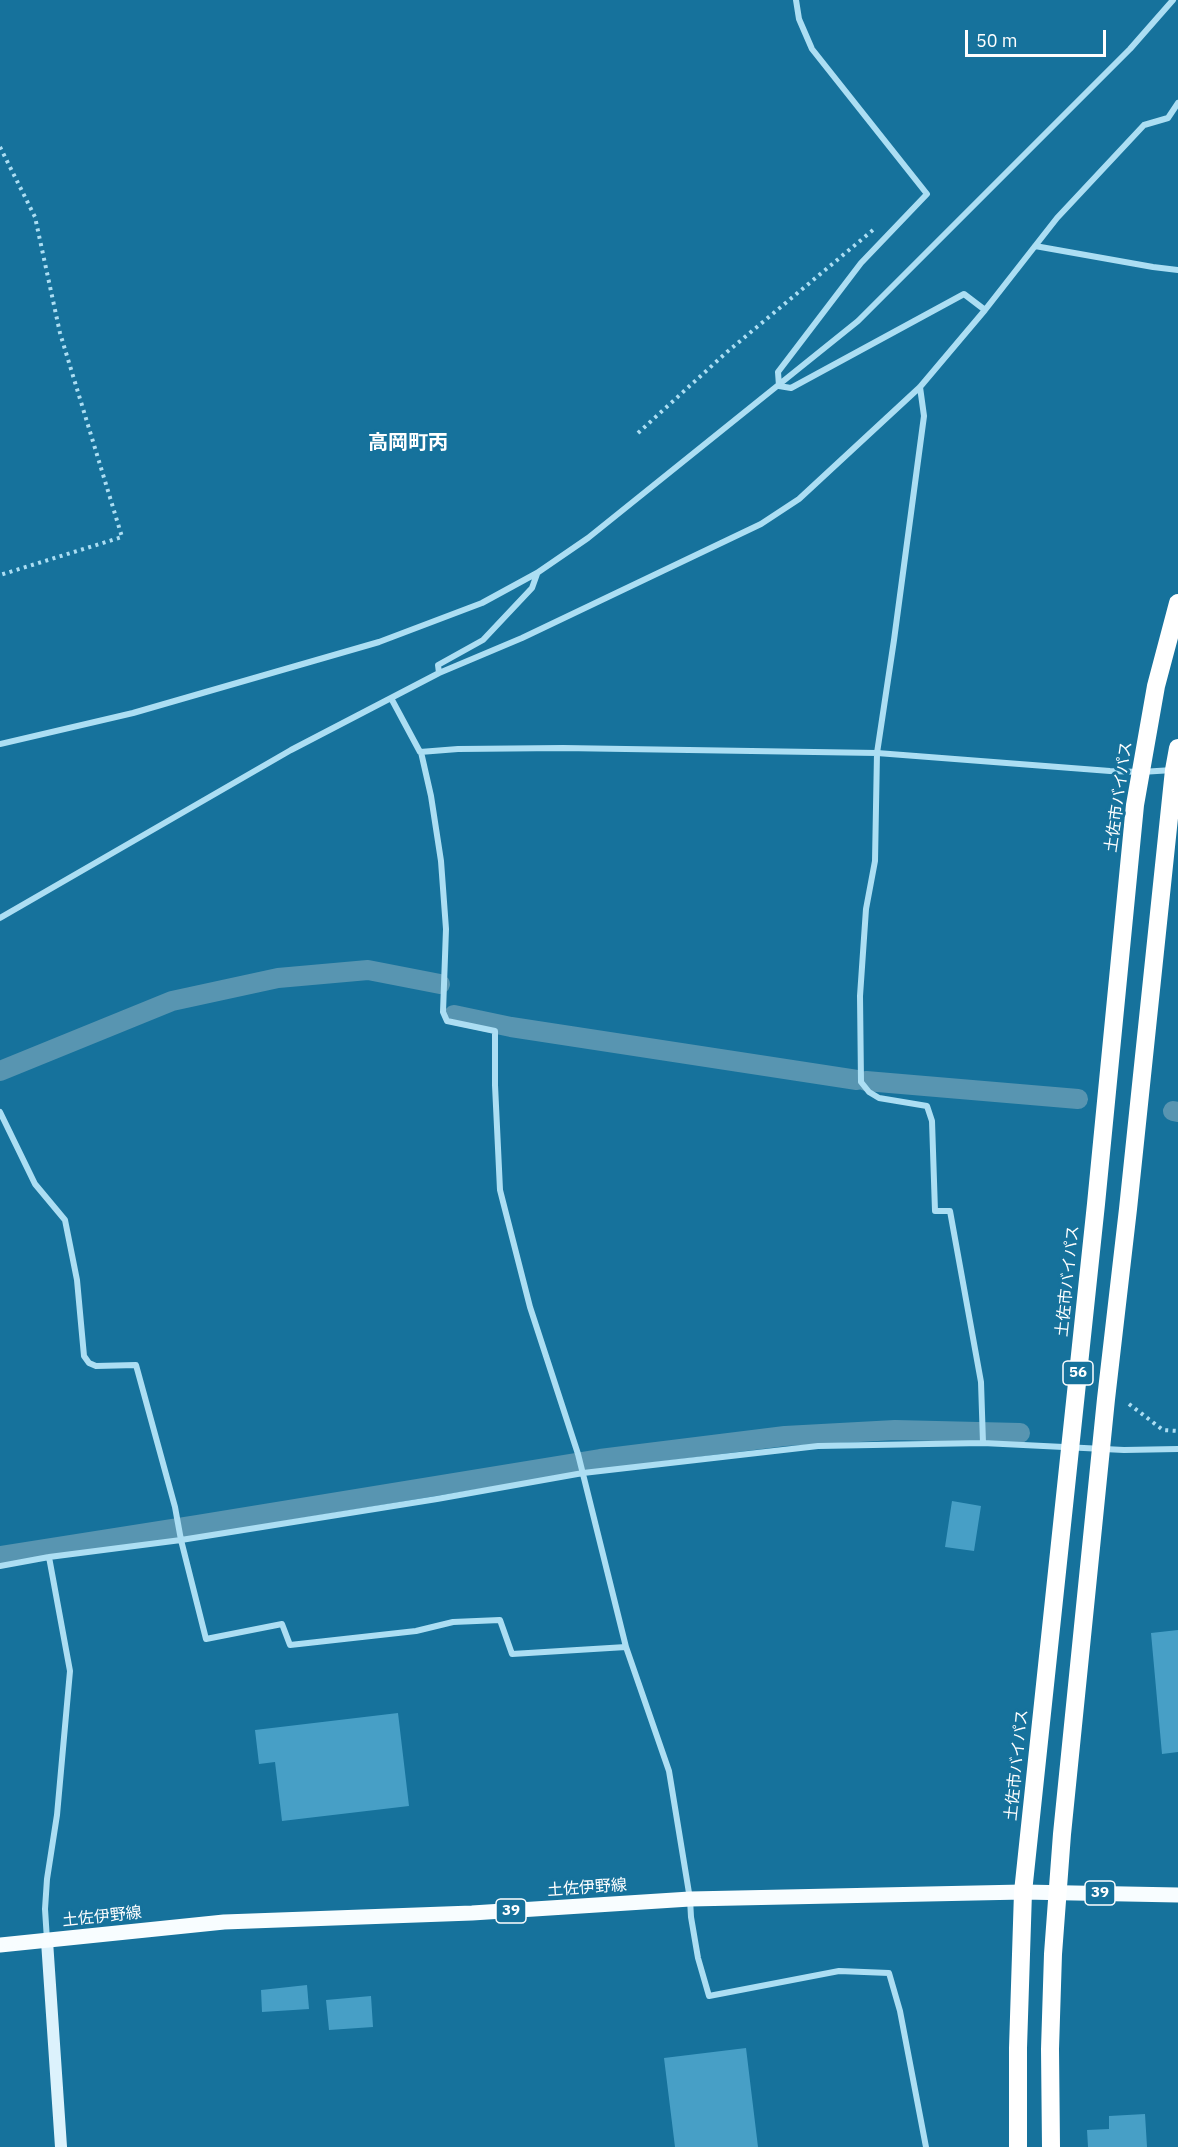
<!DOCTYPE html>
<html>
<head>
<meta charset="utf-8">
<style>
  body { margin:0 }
  #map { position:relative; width:1178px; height:2147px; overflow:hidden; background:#16729c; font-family:"IBM Plex Sans",sans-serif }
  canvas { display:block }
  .scale { position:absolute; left:965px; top:30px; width:141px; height:27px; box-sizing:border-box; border:3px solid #fff; border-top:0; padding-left:8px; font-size:18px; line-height:21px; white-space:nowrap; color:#fff; -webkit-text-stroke:4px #16729c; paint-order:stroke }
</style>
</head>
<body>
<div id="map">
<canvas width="1178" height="2147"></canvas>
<div class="scale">50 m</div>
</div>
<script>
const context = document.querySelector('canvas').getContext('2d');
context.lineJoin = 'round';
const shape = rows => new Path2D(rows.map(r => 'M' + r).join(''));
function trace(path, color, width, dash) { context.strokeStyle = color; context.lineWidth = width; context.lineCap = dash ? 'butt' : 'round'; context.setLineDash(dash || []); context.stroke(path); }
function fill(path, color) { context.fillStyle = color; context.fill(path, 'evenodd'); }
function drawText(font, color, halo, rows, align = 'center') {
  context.font = font + ' "IBM Plex Sans","Noto Sans JP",sans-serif'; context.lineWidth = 6; context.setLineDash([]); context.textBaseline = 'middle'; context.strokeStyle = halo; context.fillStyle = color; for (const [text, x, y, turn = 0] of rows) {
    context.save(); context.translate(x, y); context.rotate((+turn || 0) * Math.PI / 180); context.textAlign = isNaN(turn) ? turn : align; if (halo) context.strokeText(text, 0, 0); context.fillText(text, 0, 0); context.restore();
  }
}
trace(shape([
  [454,1015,511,1027,857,1080],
  [0,1071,172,1001,278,978,368,970,440,984],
  [866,1081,1078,1099],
  [1173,1111,1178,1112],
  [0,1556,198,1525,600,1459,785,1436,895,1430,1020,1433]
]), '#5895b1', 20);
fill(shape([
  [952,1501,981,1506,974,1551,945,1547],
  [1178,1630,1178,1752,1162,1754,1151,1633],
  [398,1713,409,1806,282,1821,275,1762,259,1764,255,1730],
  [307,1985,309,2009,262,2012,261,1990],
  [371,1996,373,2027,329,2030,326,2000],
  [746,2048,758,2147,675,2147,664,2058],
  [1145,2114,1147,2147,1088,2147,1087,2130,1109,2129,1109,2116]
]), '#479fc6');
trace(shape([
  [0,147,35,217,60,333,122,537,0,575],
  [638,433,727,352,873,230],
  [1129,1404,1163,1430,1178,1431]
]), '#acdef3', 4, [3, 4.5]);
trace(shape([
  [796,0,799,19,812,49,927,194,861,263,778,372,779,386,791,388,964,294,985,310],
  [1035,246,1153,267,1178,270],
  [920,387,924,416,894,640,877,753,875,861,866,909,860,996,861,1082,869,1092,879,1098,927,1106,932,1121,935,1211,950,1211,981,1382,983,1443],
  [439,673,522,638,761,524,799,499,920,387,985,310,1057,218,1144,125,1168,118,1178,103],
  [391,698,420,752,458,749,563,748,877,753,1110,771,1141,772,1173,770],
  [0,744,133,713,379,642,482,603,537,573,588,538,858,321,1130,49,1173,0],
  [421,752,431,796,441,861,446,929,443,1012,447,1021,495,1031,495,1085,500,1190,530,1307,578,1454,626,1647,669,1771,690,1899,691,1917,698,1958,709,1996,839,1971,889,1973,900,2011,926,2147],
  [0,918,291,750,439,673,438,665,483,640,532,588,537,574],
  [0,1112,35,1184,65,1220,77,1280,84,1356,89,1363,96,1366,136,1365,175,1507,181,1540,206,1639,282,1624,290,1645,416,1631,453,1622,500,1620,512,1654,626,1647],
  [0,1566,49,1557,181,1540,437,1499,583,1473,818,1446,983,1443,1124,1450,1178,1449],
  [47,1940,45,1909,47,1879,57,1815,70,1671,49,1557]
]), '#acdef3', 6);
trace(shape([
  [47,1941,61,2147]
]), '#dcf2fc', 12);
trace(shape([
  [0,1945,224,1922,472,1913,690,1899,1023,1892,1178,1895]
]), '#f8fdff', 15);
trace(shape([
  [1018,2147,1018,2048,1023,1892,1096,1204,1135,805,1156,686,1178,603],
  [1051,2147,1050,2049,1053,1954,1062,1834,1106,1399,1128,1209,1174,770,1178,748]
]), '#fff', 18);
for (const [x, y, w] of [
  [1078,1373,30],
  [1100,1893,30],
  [511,1911,30]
]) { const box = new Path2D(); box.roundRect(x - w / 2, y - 12, w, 24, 4.5); context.fillStyle = '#16729c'; context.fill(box); trace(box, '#fff', 1.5); }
drawText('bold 15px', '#fff', null, [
  ["56",1078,1373],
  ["39",1100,1893],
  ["39",511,1911]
]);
drawText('16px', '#fff', '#16729c', [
  ["土佐市バイパス",1119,797,-82],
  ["土佐市バイパス",1068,1281,-84],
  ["土佐市バイパス",1017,1765,-84],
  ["土佐伊野線",587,1888,-4],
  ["土佐伊野線",102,1917,-6]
]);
drawText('bold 20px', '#fff', '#16729c', [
  ["高岡町丙",408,443]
]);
</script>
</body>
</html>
